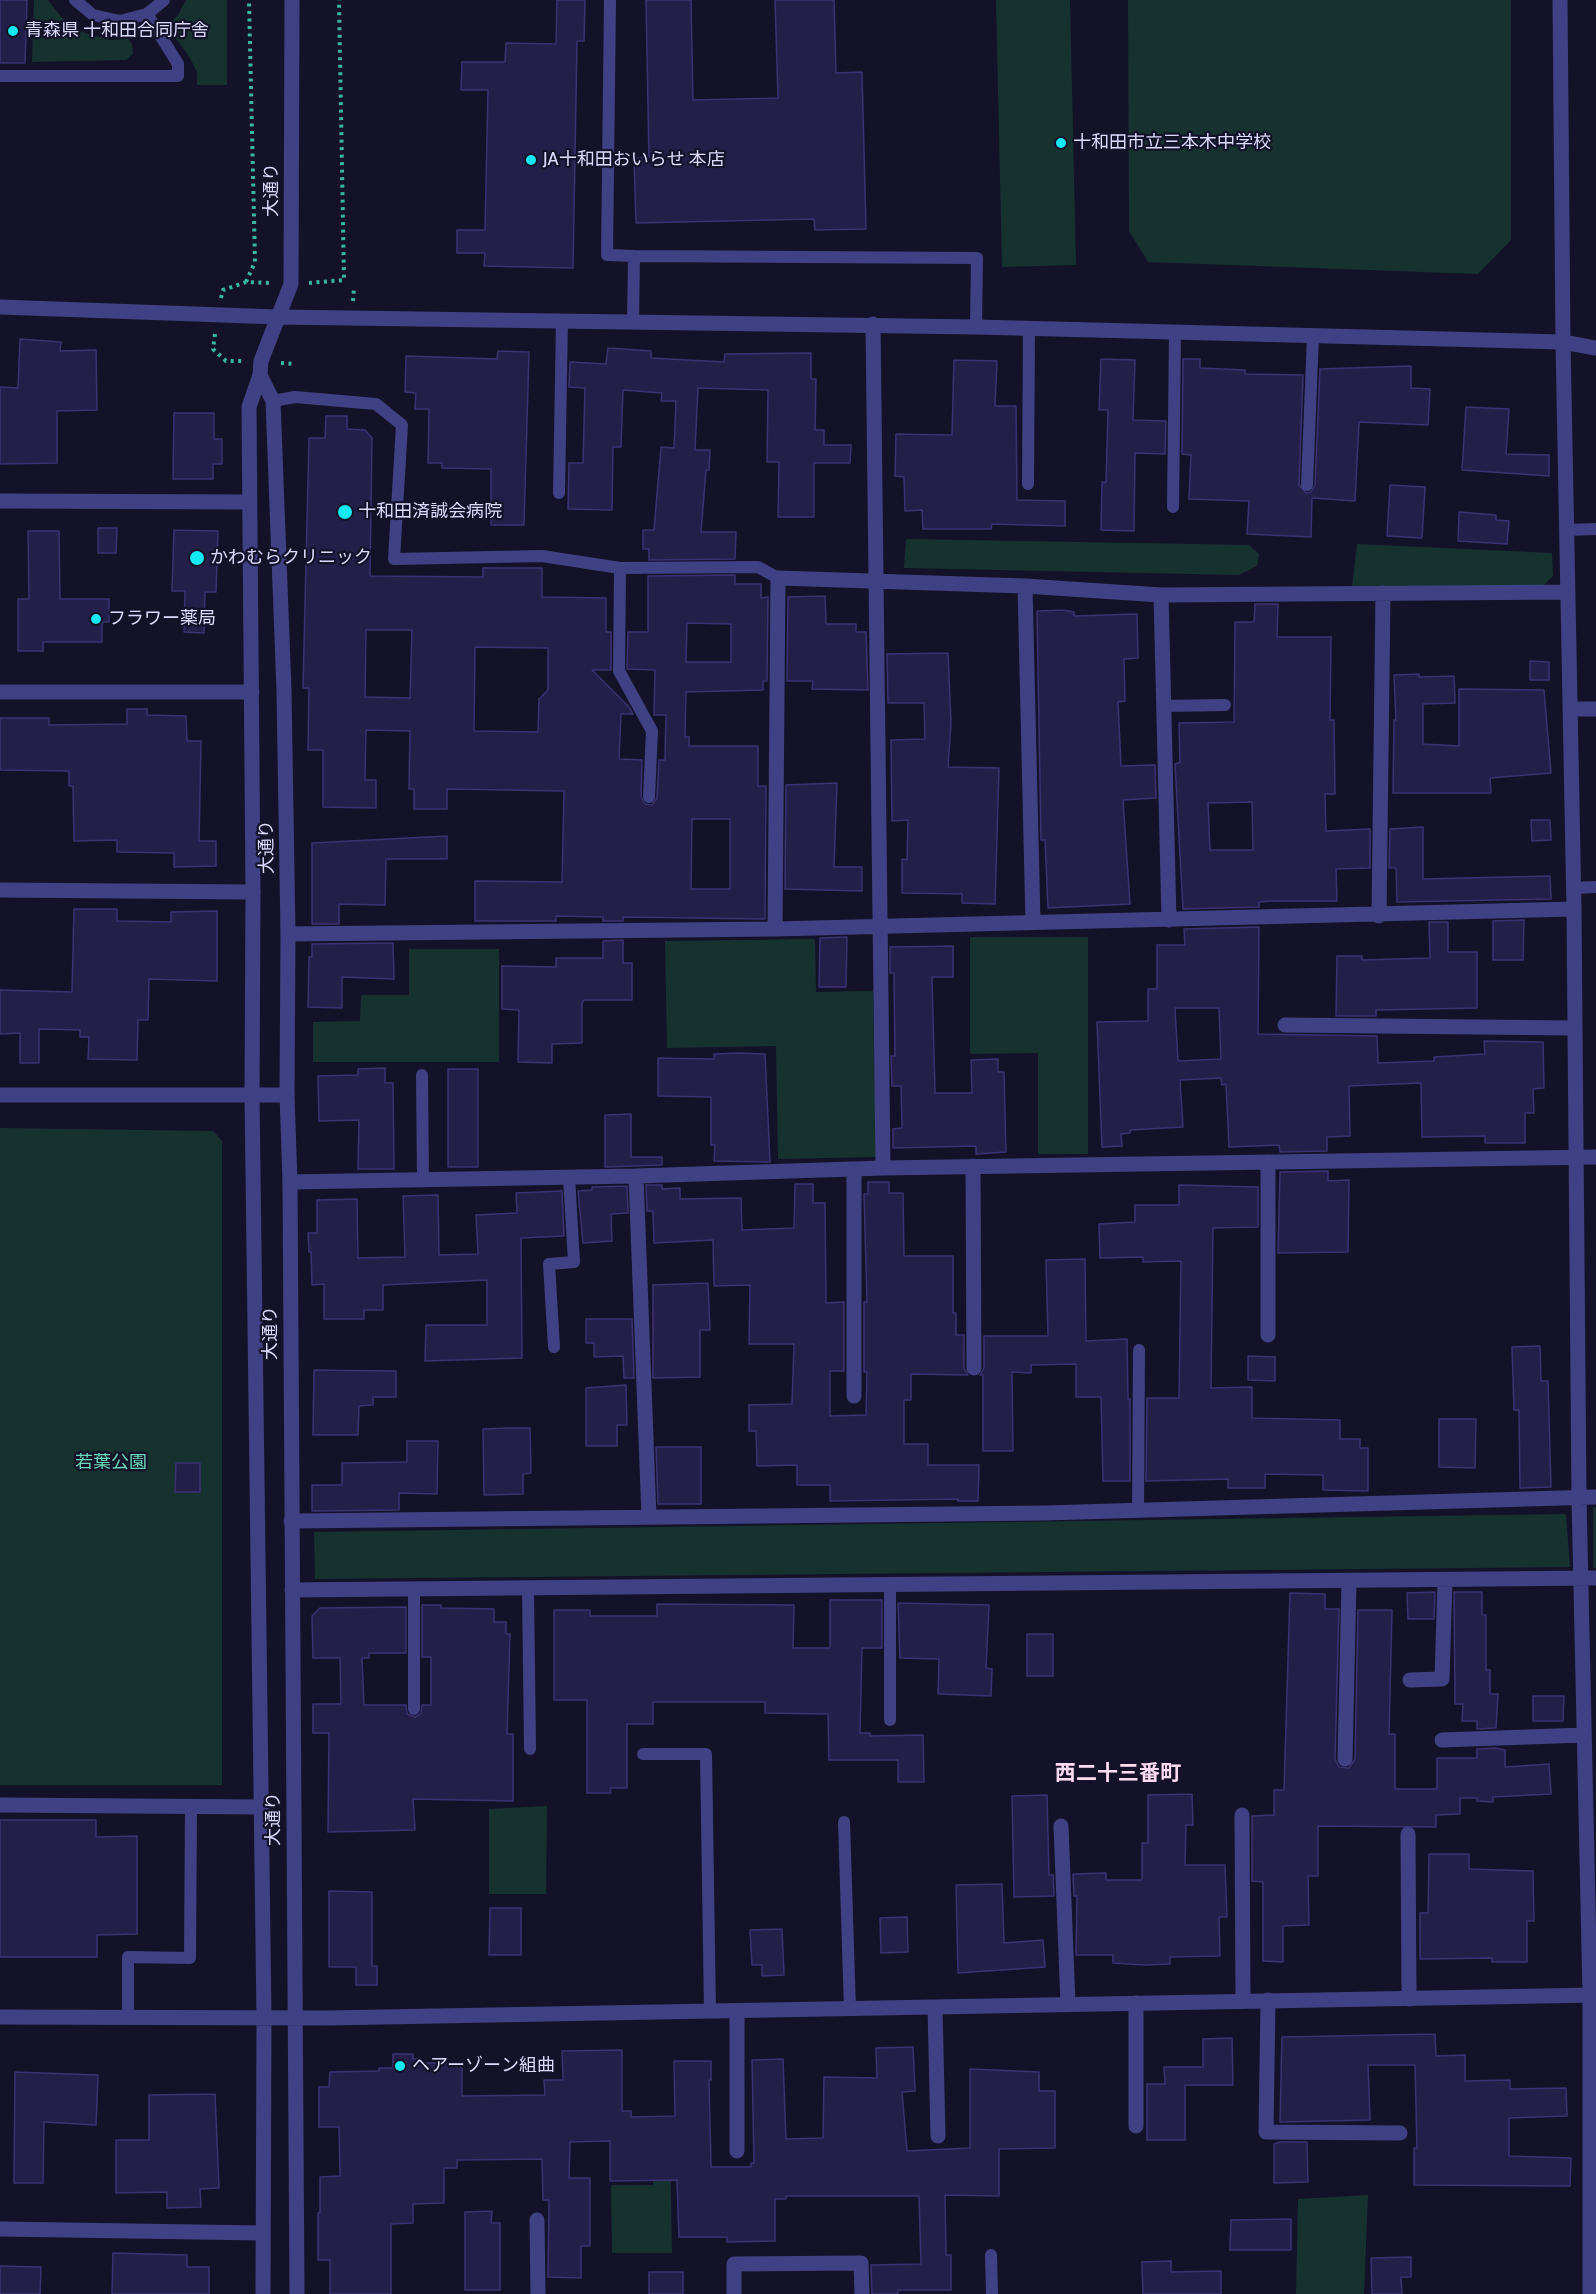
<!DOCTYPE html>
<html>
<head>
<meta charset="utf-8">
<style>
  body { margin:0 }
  canvas { display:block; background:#141228 }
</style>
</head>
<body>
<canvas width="1596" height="2294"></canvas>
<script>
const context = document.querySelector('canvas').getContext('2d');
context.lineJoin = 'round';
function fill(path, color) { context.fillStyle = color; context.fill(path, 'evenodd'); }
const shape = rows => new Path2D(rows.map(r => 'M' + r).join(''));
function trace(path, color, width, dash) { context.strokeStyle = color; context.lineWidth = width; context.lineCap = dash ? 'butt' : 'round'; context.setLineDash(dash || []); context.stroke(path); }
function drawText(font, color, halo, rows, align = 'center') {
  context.font = font + ' Cabin,"Noto Sans JP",sans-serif'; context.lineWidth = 4.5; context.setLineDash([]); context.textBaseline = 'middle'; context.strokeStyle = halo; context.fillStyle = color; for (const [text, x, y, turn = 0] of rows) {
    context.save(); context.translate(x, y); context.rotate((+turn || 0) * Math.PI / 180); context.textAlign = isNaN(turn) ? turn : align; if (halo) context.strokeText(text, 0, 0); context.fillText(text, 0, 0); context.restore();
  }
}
fill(shape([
  [34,0,48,0,61,17,76,30,110,40,128,39,132,44,133,54,126,60,32,62],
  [186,0,227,0,227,85,197,85,197,72,190,58,167,26,178,15],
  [996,0,1070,0,1076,265,1002,267],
  [1128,0,1511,0,1511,240,1478,274,1148,262,1129,231],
  [906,539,1249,545,1259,554,1257,566,1239,575,904,568],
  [1357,544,1552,553,1553,576,1543,586,1352,587],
  [970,937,1088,937,1088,1154,1038,1154,1038,1053,970,1054],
  [815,939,816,992,873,991,876,1157,778,1159,776,1046,667,1048,665,941],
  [409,949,499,949,499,1062,313,1062,313,1022,360,1021,361,995,409,995],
  [0,1128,213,1131,222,1141,222,1785,0,1785],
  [1593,1507,1596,1507,1596,1568,1593,1568],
  [1566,1514,1570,1567,315,1579,314,1532],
  [547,1806,546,1894,489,1894,489,1809],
  [670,2140,672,2253,612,2253,611,2185,653,2185,653,2141],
  [1368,2195,1364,2294,1296,2294,1298,2199]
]), '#15322f');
const building = shape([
  [0,0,27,0,25,63,0,63,0,0],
  [557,0,585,0,584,41,577,41,573,268,484,266,485,253,457,253,457,230,485,230,488,90,461,90,462,62,505,62,506,43,556,44,557,0],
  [646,0,691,0,693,100,778,98,775,0,834,0,836,73,862,72,866,229,815,230,814,219,636,223,634,158,649,158,646,0],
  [20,339,61,342,60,351,96,350,97,410,57,411,57,463,0,464,0,387,18,388,20,339],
  [608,348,651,351,651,358,724,362,725,354,811,353,811,379,816,379,815,430,824,430,824,445,851,445,850,463,814,463,814,517,778,517,779,462,767,462,768,390,698,388,695,450,710,450,709,470,706,470,701,532,736,532,735,559,649,560,649,549,643,549,643,530,654,530,661,447,674,448,676,401,661,401,662,393,623,390,621,447,613,447,612,510,568,509,569,463,583,463,585,388,569,387,570,362,606,364,608,348],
  [498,351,529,352,524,525,491,525,491,469,442,468,442,463,428,463,429,409,415,409,416,393,405,392,406,356,497,359,498,351],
  [1101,359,1135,360,1133,420,1166,421,1165,454,1135,453,1134,531,1101,530,1102,482,1106,482,1108,410,1099,410,1101,359],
  [1183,359,1200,359,1200,368,1245,370,1245,374,1303,375,1299,485,1306,493,1311,492,1315,485,1320,369,1411,366,1411,388,1430,389,1428,425,1359,422,1355,501,1312,498,1311,537,1247,534,1249,501,1189,499,1191,455,1182,454,1183,359],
  [954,360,997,361,995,406,1016,406,1017,500,1065,501,1065,526,992,524,991,529,923,529,922,510,905,511,904,477,895,476,896,434,952,435,954,360],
  [1466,407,1509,409,1506,454,1549,455,1549,476,1462,470,1466,407],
  [174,413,214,413,214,439,222,439,222,464,213,464,213,479,173,479,174,413],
  [326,416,347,416,347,429,365,430,372,438,370,576,483,577,483,568,542,568,542,597,606,598,606,632,611,632,611,670,592,670,629,707,633,714,621,714,619,759,642,760,641,797,645,804,652,805,657,798,659,760,665,760,666,715,654,715,655,670,627,669,628,632,648,632,648,576,735,575,735,584,761,584,761,598,768,597,767,681,763,681,763,690,686,692,685,737,689,737,689,746,758,746,758,786,766,786,765,919,623,917,623,921,603,921,603,917,556,916,556,921,475,921,475,881,562,882,564,791,447,789,447,809,414,809,414,789,409,789,410,731,366,730,365,780,376,780,376,808,323,807,323,750,308,750,309,688,303,688,309,438,325,438,326,416],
  [687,623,731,624,731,662,686,662,687,623],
  [366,630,412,630,410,698,365,697,366,630],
  [475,647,548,648,548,690,539,699,538,732,474,731,475,647],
  [692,819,730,819,730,889,691,889,692,819],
  [1390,485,1425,487,1422,538,1387,536,1390,485],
  [1459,512,1496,515,1496,520,1509,521,1507,544,1458,541,1459,512],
  [98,528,117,528,116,553,98,553,98,528],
  [174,530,218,531,216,592,205,592,204,633,184,632,185,591,172,591,174,530],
  [28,531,59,531,60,599,109,599,109,622,102,622,102,642,43,642,43,651,18,651,18,599,29,599,28,531],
  [825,596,826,624,856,624,856,632,866,632,868,690,812,689,813,681,787,681,788,597,825,596],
  [1255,604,1278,604,1277,637,1331,637,1330,720,1334,720,1335,794,1325,794,1326,831,1370,829,1370,868,1336,869,1337,901,1270,901,1259,902,1259,907,1183,909,1175,764,1180,762,1179,723,1234,722,1235,622,1254,622,1255,604],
  [1252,802,1253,850,1210,850,1208,803,1252,802],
  [1063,610,1074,612,1074,616,1137,614,1138,658,1124,659,1125,701,1118,702,1121,766,1155,765,1156,798,1123,800,1130,904,1048,908,1045,840,1041,840,1037,611,1063,610],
  [948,653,951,723,948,767,999,768,995,904,962,903,962,894,902,893,902,859,907,860,908,820,892,821,891,740,925,739,924,703,888,703,887,654,948,653],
  [1530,661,1549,662,1549,680,1530,680,1530,661],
  [1419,674,1419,677,1454,676,1455,703,1423,704,1423,744,1459,746,1459,689,1544,690,1551,773,1490,778,1491,793,1393,793,1394,720,1396,720,1394,675,1419,674],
  [127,709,147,709,147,715,186,716,187,741,201,741,199,841,216,841,216,866,174,867,174,853,117,852,117,840,74,841,73,786,69,786,69,771,0,770,0,718,49,718,49,725,127,724,127,709],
  [837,783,834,867,862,867,862,891,785,889,786,785,837,783],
  [1531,820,1550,820,1551,840,1532,841,1531,820],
  [1423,827,1423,879,1550,876,1551,899,1397,902,1396,868,1389,868,1390,829,1423,827],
  [447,836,447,859,386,859,385,905,339,904,339,924,312,924,312,843,447,836],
  [74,909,117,909,117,921,171,922,171,912,217,911,217,981,149,979,148,1020,138,1020,137,1060,88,1059,89,1037,80,1037,80,1030,39,1029,39,1063,20,1063,20,1033,0,1034,0,990,72,992,74,909],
  [1524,920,1523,960,1493,960,1493,921,1524,920],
  [1429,922,1448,922,1448,952,1477,952,1477,1008,1376,1010,1376,1016,1336,1016,1337,956,1362,956,1362,960,1430,958,1429,922],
  [1259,927,1258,1034,1377,1036,1378,1063,1434,1061,1434,1057,1485,1054,1484,1041,1543,1042,1544,1088,1533,1089,1534,1113,1525,1113,1525,1143,1485,1143,1485,1136,1422,1137,1421,1083,1349,1086,1350,1136,1327,1137,1327,1151,1280,1152,1279,1145,1229,1147,1226,1084,1222,1085,1221,1078,1180,1080,1183,1127,1130,1130,1130,1133,1121,1134,1122,1146,1102,1147,1097,1022,1148,1021,1148,989,1157,989,1157,945,1185,945,1184,929,1259,927],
  [1175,1008,1219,1008,1221,1059,1178,1061,1175,1008],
  [847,937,846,987,819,987,820,938,847,937],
  [623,940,623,963,632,963,632,1000,584,1000,582,1003,582,1043,552,1044,552,1063,518,1062,519,1010,502,1009,502,966,556,967,556,958,603,958,603,941,623,940],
  [393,943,394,979,342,977,342,1008,308,1007,309,957,312,957,312,944,393,943],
  [953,946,953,977,932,977,935,1093,972,1093,971,1060,998,1059,998,1072,1004,1072,1006,1152,976,1154,976,1146,893,1148,893,1129,902,1128,901,1086,892,1086,891,1056,895,1056,894,973,890,973,890,947,953,946],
  [739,1053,765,1054,770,1162,714,1161,715,1145,711,1145,711,1097,658,1096,658,1058,714,1059,714,1054,739,1053],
  [385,1068,385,1083,393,1083,394,1169,358,1169,359,1120,319,1121,318,1076,358,1075,358,1069,385,1068],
  [448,1069,478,1069,478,1167,448,1167,448,1069],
  [631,1114,631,1157,662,1157,662,1165,605,1167,605,1115,631,1114],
  [1328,1171,1328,1181,1349,1180,1348,1252,1278,1253,1280,1172,1328,1171],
  [868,1182,889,1182,889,1193,903,1193,904,1256,953,1256,953,1313,956,1313,956,1335,964,1335,964,1368,968,1375,911,1374,911,1400,904,1400,904,1444,928,1444,928,1465,979,1465,978,1501,958,1501,958,1499,830,1501,830,1485,797,1485,797,1465,757,1466,756,1431,749,1431,749,1405,792,1404,794,1344,749,1344,750,1285,714,1286,713,1240,654,1243,653,1211,647,1211,646,1185,662,1185,662,1189,680,1188,680,1199,741,1198,742,1230,794,1228,795,1184,813,1184,813,1203,825,1203,826,1303,844,1302,844,1371,830,1371,830,1416,866,1415,867,1372,864,1372,864,1302,867,1302,864,1194,868,1194,868,1182],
  [1179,1185,1258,1187,1258,1227,1213,1228,1211,1388,1252,1387,1252,1418,1340,1420,1340,1439,1360,1439,1360,1448,1368,1448,1368,1491,1323,1490,1323,1475,1265,1474,1265,1488,1228,1488,1228,1479,1146,1481,1147,1398,1179,1398,1181,1261,1143,1262,1143,1257,1100,1258,1099,1224,1135,1222,1135,1205,1179,1205,1179,1185],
  [627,1186,628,1213,611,1214,612,1241,583,1243,578,1191,592,1190,592,1187,627,1186],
  [562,1191,564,1236,521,1238,522,1358,425,1361,426,1325,487,1325,487,1280,383,1285,383,1310,364,1310,364,1319,324,1319,324,1284,312,1285,311,1252,309,1252,308,1233,317,1233,317,1200,357,1199,358,1258,405,1257,403,1196,438,1195,439,1255,478,1254,476,1215,517,1213,516,1193,562,1191],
  [1085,1259,1086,1341,1127,1339,1128,1399,1130,1399,1130,1481,1103,1481,1101,1397,1076,1397,1076,1364,1031,1365,1031,1373,1012,1372,1013,1451,983,1451,983,1375,980,1375,984,1368,984,1336,1048,1336,1046,1260,1085,1259],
  [708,1283,710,1330,700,1330,700,1377,653,1378,653,1285,708,1283],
  [586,1319,632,1319,634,1378,624,1378,623,1356,594,1357,594,1343,586,1343,586,1319],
  [1540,1346,1541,1381,1548,1381,1551,1487,1520,1488,1519,1410,1514,1410,1512,1347,1540,1346],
  [1248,1356,1275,1357,1275,1381,1248,1380,1248,1356],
  [314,1370,396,1371,396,1397,373,1397,373,1405,359,1406,358,1435,313,1435,314,1370],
  [626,1385,627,1425,617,1425,617,1446,586,1446,586,1388,626,1385],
  [1439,1419,1476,1419,1475,1468,1439,1467,1439,1419],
  [509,1428,530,1428,531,1473,523,1474,523,1494,484,1495,483,1429,509,1428],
  [407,1441,438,1441,437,1494,399,1493,399,1510,312,1511,312,1485,342,1485,342,1463,407,1462,407,1441],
  [656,1447,701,1447,701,1504,658,1504,656,1447],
  [176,1463,200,1463,200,1492,175,1492,176,1463],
  [1435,1592,1434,1619,1408,1619,1407,1593,1435,1592],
  [1454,1592,1482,1592,1482,1615,1486,1615,1486,1670,1490,1670,1490,1694,1498,1694,1496,1728,1477,1729,1477,1721,1462,1721,1463,1704,1455,1704,1454,1592],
  [1290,1593,1325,1594,1325,1609,1339,1609,1335,1759,1339,1767,1349,1768,1355,1759,1358,1610,1392,1610,1389,1734,1395,1734,1395,1789,1437,1789,1437,1758,1477,1758,1477,1749,1495,1748,1505,1750,1505,1767,1549,1764,1551,1794,1493,1797,1493,1802,1477,1801,1477,1798,1460,1798,1460,1814,1436,1815,1436,1827,1318,1826,1318,1876,1308,1876,1309,1925,1283,1926,1283,1962,1263,1961,1263,1882,1252,1881,1252,1816,1274,1815,1274,1790,1284,1790,1290,1593],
  [830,1600,882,1600,882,1648,862,1648,860,1733,870,1733,870,1736,923,1735,924,1782,898,1782,898,1760,829,1760,828,1714,765,1713,765,1702,653,1702,653,1724,627,1724,627,1788,610,1788,611,1793,587,1793,587,1700,554,1700,554,1610,590,1610,590,1616,657,1616,657,1604,794,1605,793,1648,830,1648,830,1600],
  [898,1603,989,1605,986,1668,992,1669,991,1696,938,1694,939,1659,900,1658,898,1603],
  [422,1605,441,1605,441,1608,494,1609,494,1622,506,1622,506,1634,510,1634,507,1734,513,1734,513,1801,413,1799,415,1830,328,1832,329,1733,313,1733,313,1704,341,1704,340,1658,313,1658,312,1616,320,1608,406,1607,406,1653,369,1653,369,1658,362,1658,364,1705,406,1705,407,1714,415,1717,421,1714,422,1705,431,1705,431,1657,422,1657,422,1605],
  [1027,1634,1053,1634,1053,1676,1027,1676,1027,1634],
  [1533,1696,1564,1696,1563,1721,1533,1721,1533,1696],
  [1192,1794,1193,1825,1186,1825,1185,1865,1225,1865,1227,1917,1219,1917,1220,1956,1170,1957,1170,1964,1145,1965,1113,1963,1113,1955,1076,1955,1077,1896,1074,1896,1073,1874,1106,1873,1106,1880,1142,1880,1142,1843,1148,1843,1148,1795,1192,1794],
  [1047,1795,1049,1875,1053,1875,1054,1896,1014,1897,1012,1796,1047,1795],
  [0,1820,96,1820,96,1837,137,1836,137,1934,97,1935,97,1957,0,1957,0,1820],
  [1429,1854,1469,1854,1469,1869,1533,1871,1534,1921,1527,1921,1527,1962,1492,1962,1492,1958,1420,1959,1420,1913,1428,1913,1429,1854],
  [1002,1884,1004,1943,1043,1940,1045,1967,958,1973,956,1885,1002,1884],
  [329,1891,372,1892,372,1966,377,1966,377,1985,356,1985,356,1967,329,1967,329,1891],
  [490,1908,521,1908,521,1955,489,1955,490,1908],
  [907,1917,908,1952,881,1953,880,1918,907,1917],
  [782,1929,784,1975,762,1976,762,1965,752,1965,750,1930,782,1929],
  [1435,2034,1436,2056,1465,2055,1465,2081,1510,2080,1510,2089,1566,2088,1567,2116,1509,2118,1509,2156,1571,2158,1570,2186,1414,2185,1414,2148,1417,2148,1415,2065,1368,2065,1370,2120,1280,2122,1282,2037,1435,2034],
  [1232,2038,1233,2085,1185,2085,1185,2140,1147,2140,1147,2084,1165,2084,1164,2067,1203,2067,1203,2039,1232,2038],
  [913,2047,915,2091,902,2092,907,2151,970,2148,970,2069,1039,2072,1039,2091,1055,2091,1055,2148,999,2149,999,2196,945,2195,946,2255,951,2255,951,2290,898,2290,898,2294,872,2294,871,2265,921,2264,919,2196,786,2196,786,2199,775,2199,775,2241,727,2242,727,2237,679,2237,677,2180,610,2181,610,2141,570,2142,569,2178,590,2178,590,2246,581,2246,581,2278,548,2277,549,2200,543,2200,542,2159,457,2160,457,2168,444,2168,444,2203,413,2204,413,2223,391,2224,391,2294,330,2294,330,2260,318,2260,318,2213,320,2213,320,2177,340,2176,339,2127,319,2127,319,2087,329,2087,330,2072,379,2071,379,2068,393,2068,393,2054,413,2054,413,2059,421,2059,421,2063,462,2063,462,2096,545,2095,544,2080,563,2080,562,2051,622,2050,622,2111,631,2111,631,2117,675,2116,674,2061,711,2061,711,2080,709,2080,711,2167,751,2167,751,2163,754,2163,752,2060,783,2059,786,2139,823,2138,824,2077,877,2078,876,2048,913,2047],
  [15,2072,98,2075,96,2125,44,2122,43,2183,14,2183,15,2072],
  [215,2094,219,2188,200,2189,201,2207,167,2208,167,2192,116,2193,116,2140,149,2140,149,2095,215,2094],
  [1280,2142,1307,2142,1308,2182,1274,2183,1274,2144,1280,2142],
  [492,2211,491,2223,500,2223,500,2290,465,2290,465,2212,492,2211],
  [1291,2219,1291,2250,1230,2250,1231,2220,1291,2219],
  [113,2253,187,2255,187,2267,209,2267,209,2294,112,2294,113,2253],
  [1411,2257,1411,2277,1401,2277,1402,2294,1372,2294,1371,2258,1411,2257],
  [1171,2261,1171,2272,1221,2271,1221,2294,1143,2294,1142,2262,1171,2261],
  [0,2266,41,2267,40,2294,0,2294,0,2266],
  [649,2272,683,2272,683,2294,649,2294,649,2272]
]);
fill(building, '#241f48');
trace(building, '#3b3273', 1.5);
trace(shape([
  [246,282,255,262,249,0],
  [309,283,344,280,339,0],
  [221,298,223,290,246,282,272,283],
  [353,301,354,287],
  [215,334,213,349,226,361,243,361],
  [281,363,296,364]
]), '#37b5a5', 4, [3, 4.5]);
trace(shape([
  [75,0,93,15,120,21,147,14,164,0],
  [610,0,607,255,634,256],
  [0,76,178,76,178,64,147,14],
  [633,321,634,256,977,258,976,327],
  [273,401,295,397,376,404,402,425,394,559,542,556,620,568,758,567,778,578],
  [1028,484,1029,328],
  [1307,485,1313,336],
  [559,493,562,320],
  [1173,507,1175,332],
  [1567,530,1596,529],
  [620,568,619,671,652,731,649,797],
  [1163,706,1225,705],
  [1573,888,1596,887],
  [422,1075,423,1180],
  [554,1347,549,1264,574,1262,569,1177],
  [1138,1511,1139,1350],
  [890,1585,890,1720],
  [528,1588,530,1749],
  [414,1589,414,1709],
  [643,1754,706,1754,710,2011],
  [844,1822,850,2010],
  [128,2017,128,1957,190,1958,191,1806],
  [991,2255,992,2294]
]), '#3f4184', 12);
trace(shape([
  [873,324,883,1168],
  [1563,342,1574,909,1579,1497,1590,1995,1590,2294],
  [0,501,248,502],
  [1025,586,1033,922],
  [1161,595,1169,920],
  [0,692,252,692],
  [1570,709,1596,709],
  [0,890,253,892],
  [1379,916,1383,593],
  [775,929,778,578,1025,586,1161,595,1568,592],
  [288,934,775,929,1574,909],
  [1285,1025,1574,1028],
  [0,1095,287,1095],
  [973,1166,974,1368],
  [636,1176,649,1517],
  [290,1182,636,1176,883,1168,1596,1157],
  [1268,1335,1268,1162],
  [854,1396,854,1169],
  [291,1521,1045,1513,1596,1497],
  [292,1590,1596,1578],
  [1410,1680,1442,1679,1445,1580],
  [1442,1740,1584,1735],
  [1345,1759,1349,1581],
  [0,1805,262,1807],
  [1242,1815,1243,2001],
  [1061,1826,1068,2004],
  [1408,1834,1409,1999],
  [1268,2000,1266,2132,1400,2133],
  [935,2008,938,2136],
  [737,2011,737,2151],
  [1136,2126,1136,2003],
  [537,2220,538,2294],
  [0,2229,262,2233],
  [734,2294,734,2264,861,2263,862,2294]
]), '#3f4184', 15);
trace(shape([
  [1560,0,1563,342],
  [0,307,278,317,976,327,1563,342,1596,348],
  [260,375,273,401,284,690,288,934,287,1095,290,1182,297,2294],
  [0,2017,327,2018,1596,1995],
  [263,2294,264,2018,252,1095,253,892,249,407,260,375,261,361,291,284,292,0]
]), '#3f4184', 15);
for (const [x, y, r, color] of [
  [13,31,6,"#11eaf2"],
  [1061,143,6,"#11eaf2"],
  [531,160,6,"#11eaf2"],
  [345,512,8,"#11eaf2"],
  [197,558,8,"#11eaf2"],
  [96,619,6,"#11eaf2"],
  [400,2066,6,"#11eaf2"]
]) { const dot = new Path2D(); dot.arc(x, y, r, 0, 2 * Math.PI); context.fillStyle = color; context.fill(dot); trace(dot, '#141228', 2); }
drawText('18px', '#dcdbfd', '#141228', [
  ["青森県 十和田合同庁舎",25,31],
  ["十和田市立三本木中学校",1073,143],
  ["JA十和田おいらせ 本店",543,160],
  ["十和田済誠会病院",358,512],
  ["かわむらクリニック",210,558],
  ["フラワー薬局",108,619],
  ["ヘアーゾーン組曲",412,2066]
], 'left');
drawText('18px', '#dcdbfd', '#141228', [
  ["大通り",272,190,-90],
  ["大通り",267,847,-91],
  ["大通り",271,1333,-90],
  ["大通り",274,1819,-90]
]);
drawText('18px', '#69dab7', '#141228', [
  ["若葉公園",111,1463]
]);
drawText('bold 21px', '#fddcf3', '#141228', [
  ["西二十三番町",1118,1774]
]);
</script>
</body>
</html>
